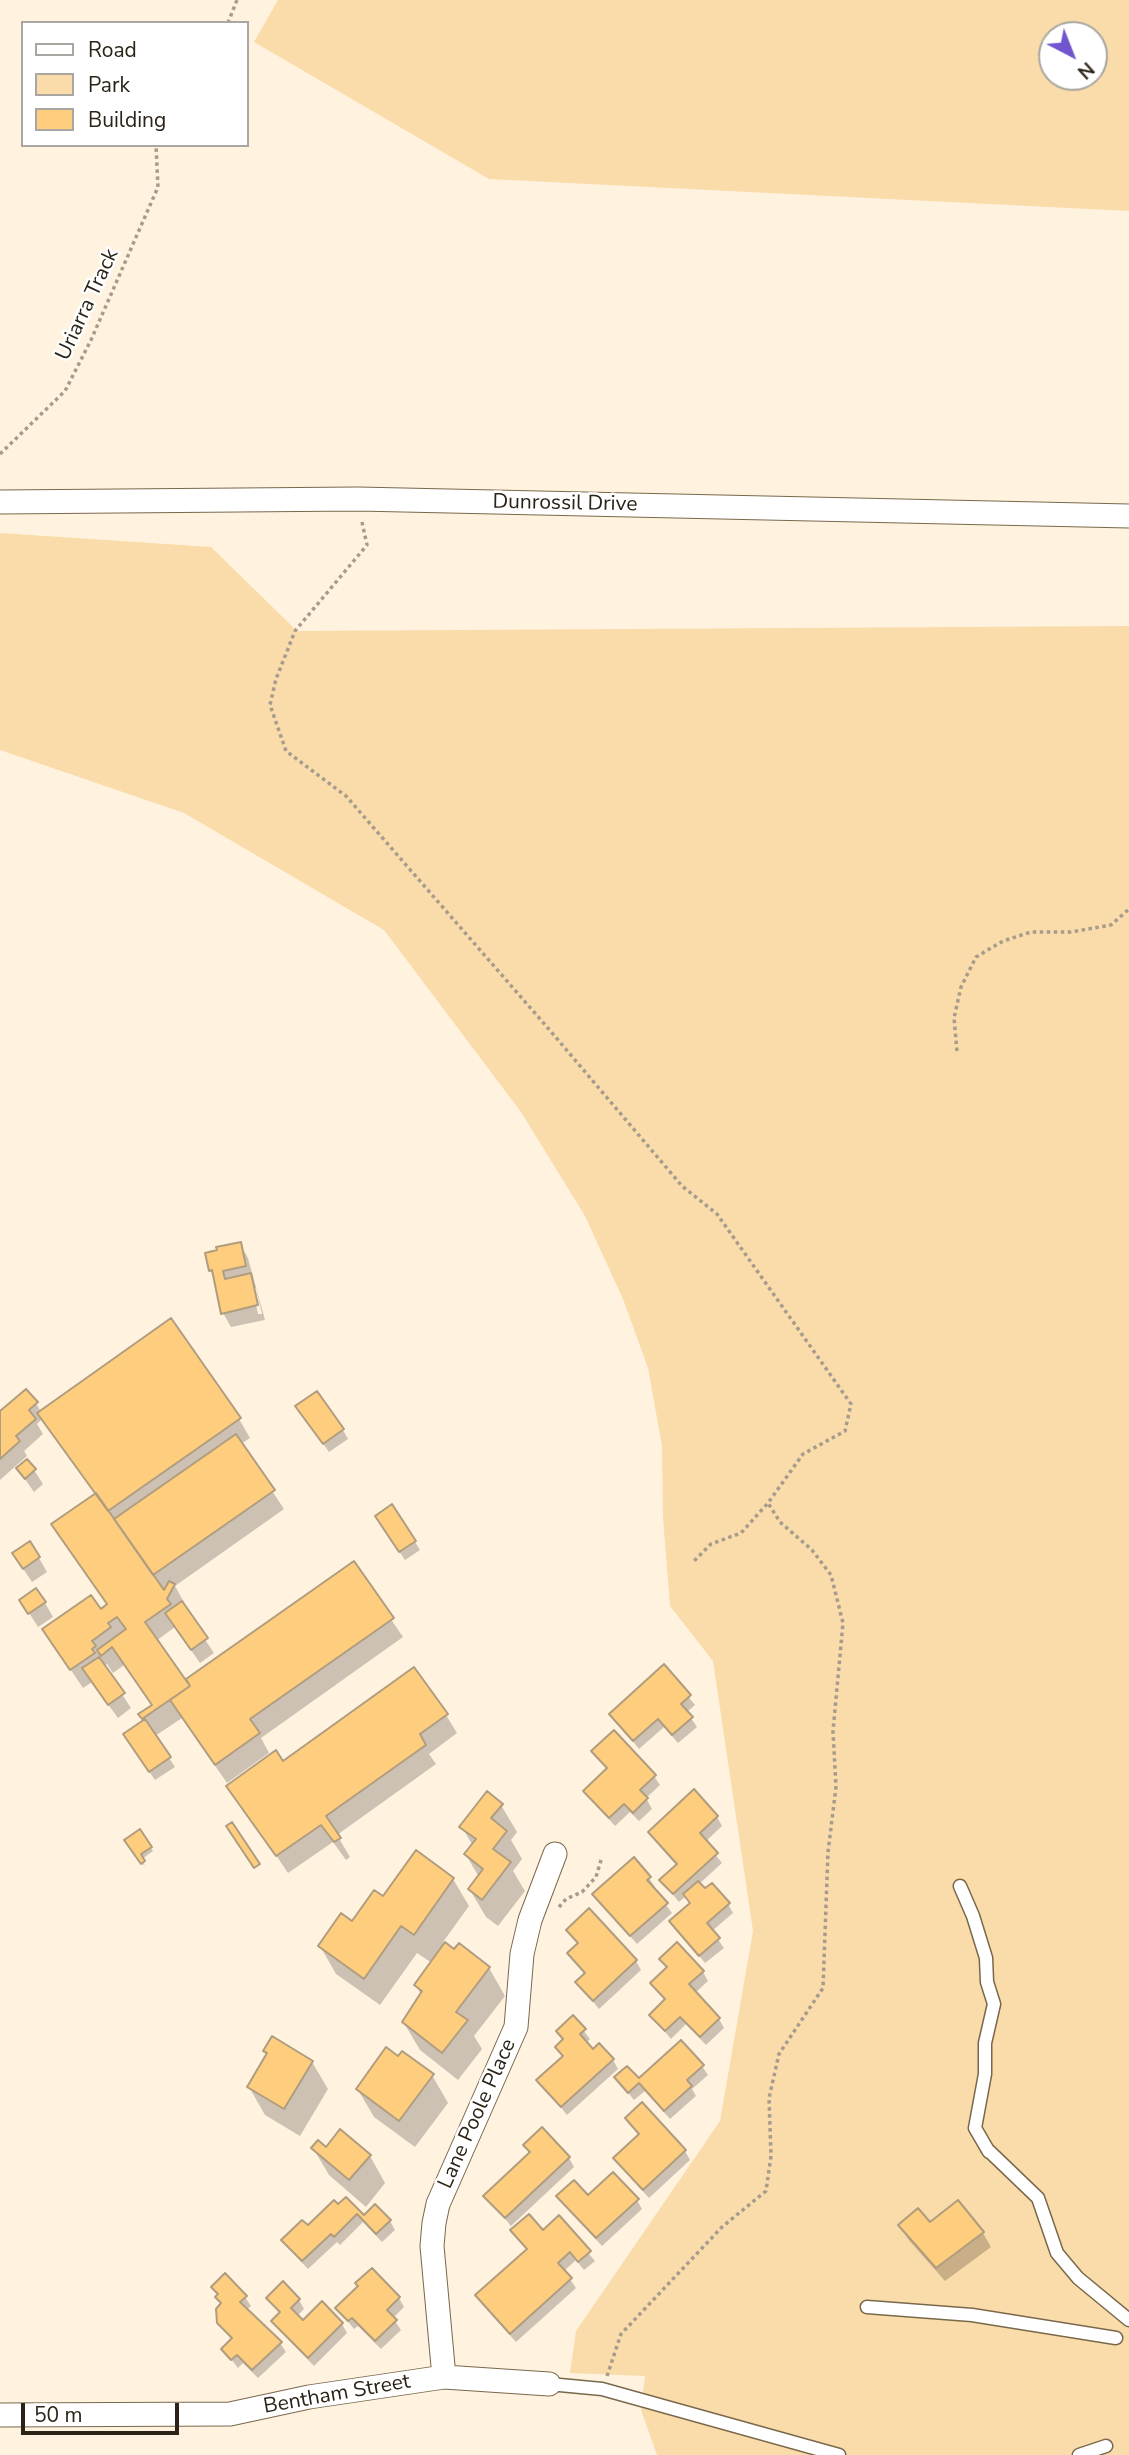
<!DOCTYPE html>
<html>
<head>
<meta charset="utf-8">
<style>
  body { margin:0 }
  #map { position:relative; width:1129px; height:2455px; overflow:hidden; background:#fff2df; font-family:"Nunito Sans",sans-serif }
  canvas { display:block }
  .legend { position:absolute; left:21px; top:21px; width:228px; height:126px; box-sizing:border-box; background:#fff; border:2px solid #aaa7a2; margin:0; padding:9px 12px; list-style:none; font-size:21px; color:#2b2317 }
  .legend li { display:flex; align-items:center; gap:14px; height:35px }
  .legend b { width:35px; border:2px solid #aaa7a2 }
  .north { position:absolute; left:1038px; top:21px; width:70px; height:70px; box-sizing:border-box; background:#fff; border:2px solid #aaa7a2; border-radius:50%; rotate:138deg; font-size:19px; font-weight:700; line-height:28px; text-align:center; color:#2b2317 }
  .north::after { content:''; display:block; margin:auto; width:24px; height:32px; background:#7055cf; clip-path:polygon(50% 0,100% 100%,50% 72%,0 100%) }
  .scale { position:absolute; left:21px; top:2403px; width:158px; height:32px; box-sizing:border-box; border:4px solid #2b2317; border-top:0; padding-left:9px; font-size:21px; line-height:24px; white-space:nowrap; color:#2b2317; -webkit-text-stroke:5px #fff; paint-order:stroke }
</style>
</head>
<body>
<div id="map">
<canvas width="1129" height="2455"></canvas>
<ul class="legend">
<li><b style="height:9px;background:#fff"></b>Road</li>
<li><b style="height:19px;background:#fadbaa"></b>Park</li>
<li><b style="height:19px;background:#fecd7d"></b>Building</li>
</ul>
<div class="north">N</div>
<div class="scale">50 m</div>
</div>
<script>
const context = document.querySelector('canvas').getContext('2d');
context.lineJoin = 'round';
function fill(path, color) { context.fillStyle = color; context.fill(path, 'evenodd'); }
const shape = rows => new Path2D(rows.map(r => 'M' + r).join(''));
function trace(path, color, width, dash) { context.strokeStyle = color; context.lineWidth = width; context.lineCap = dash ? 'butt' : 'round'; context.setLineDash(dash || []); context.stroke(path); }
function drawText(font, color, halo, rows, align = 'center') {
  context.font = font + ' "Nunito Sans",sans-serif'; context.lineWidth = 5; context.setLineDash([]); context.textBaseline = 'middle'; context.strokeStyle = halo; context.fillStyle = color; for (const [text, x, y, turn = 0] of rows) {
    context.save(); context.translate(x, y); context.rotate((+turn || 0) * Math.PI / 180); context.textAlign = isNaN(turn) ? turn : align; if (halo) context.strokeText(text, 0, 0); context.fillText(text, 0, 0); context.restore();
  }
}
fill(shape([
  [278,0,1129,0,1129,211,489,179,254,42],
  [1052,35,1094,35,1094,77,1052,77],
  [0,533,211,547,297,631,1129,626,1129,2455,657,2455,641,2410,645,2376,570,2373,576,2331,720,2121,753,1931,713,1661,670,1606,663,1518,662,1446,648,1368,623,1299,585,1216,521,1112,384,930,184,813,0,750]
]), '#fadbaa');
fill(shape([
  [240,1244,248,1258,265,1320,231,1327,223,1313,215,1279,210,1270],
  [252,1288,256,1288,262,1314,258,1314],
  [36,1403,41,1412,239,1419,250,1438,241,1444,284,1509,175,1586,185,1604,183,1607,214,1653,200,1663,175,1627,156,1641,185,1682,353,1563,403,1637,261,1738,269,1753,227,1783,182,1718,155,1736,175,1767,155,1780,130,1744,144,1721,141,1715,153,1706,124,1665,113,1673,107,1664,104,1667,131,1708,118,1718,92,1682,83,1688,44,1630,100,1611,108,1606,53,1525,96,1495,42,1419,37,1424,43,1434,24,1451,27,1456,0,1480,0,1413],
  [303,1415,343,1430,348,1439,329,1452],
  [18,1469,34,1470,43,1484,34,1492],
  [382,1526,415,1542,420,1550,405,1560],
  [39,1558,47,1572,32,1582,22,1567],
  [21,1600,45,1603,53,1617,38,1627],
  [664,1666,695,1705,687,1712,697,1727,678,1743,664,1727,639,1749,611,1714],
  [446,1715,457,1733,429,1754,436,1764,337,1835,350,1857,346,1860,333,1842,288,1873,229,1786,283,1763],
  [593,1751,654,1776,660,1785,646,1798,652,1809,639,1821,630,1812,615,1826,591,1800,585,1791,608,1770],
  [501,1805,517,1832,511,1840,522,1859,513,1871,525,1891,498,1926,486,1917,470,1890,479,1877,466,1855,473,1846,462,1827],
  [717,1817,722,1826,705,1842,722,1863,699,1884,728,1904,733,1913,712,1931,724,1948,705,1963,671,1921,691,1905,686,1896,679,1902,661,1880,677,1866,655,1841,650,1832],
  [140,1831,153,1851,142,1859,145,1867,127,1840],
  [649,1878,655,1887,653,1888,672,1913,637,1944,600,1903,594,1894],
  [453,1879,469,1906,443,1942,455,1951,489,1968,505,1996,474,2036,482,2049,458,2080,420,2050,404,2023,421,1995,416,1985,432,1963,417,1953,380,2005,336,1974,320,1946,383,1899],
  [568,1930,636,1961,641,1970,599,2009,577,1982,585,1975,569,1954,579,1945],
  [661,1959,703,1972,708,1981,695,1993,719,2019,724,2028,706,2045,686,2024,671,2039,651,2015,666,2001,652,1983,667,1969],
  [573,2017,590,2039,586,2043,593,2051,613,2060,618,2069,567,2115,539,2080,563,2058,557,2047,564,2041,558,2031],
  [265,2051,312,2062,328,2089,300,2136,265,2115,249,2087,268,2055],
  [702,2066,708,2075,692,2089,696,2096,670,2119,645,2091,634,2100,616,2078,639,2081],
  [432,2075,448,2103,415,2147,374,2117,358,2090],
  [642,2104,685,2151,690,2160,649,2198,621,2167,616,2158,640,2136,627,2118],
  [525,2145,569,2158,574,2167,511,2226,486,2196,530,2154],
  [313,2148,370,2156,385,2183,366,2207,329,2175],
  [559,2196,637,2200,642,2209,602,2246,564,2205],
  [346,2199,364,2218,390,2221,395,2230,382,2242,363,2222,340,2245,337,2242,308,2269,289,2249,283,2240,338,2207],
  [559,2218,595,2261,584,2270,576,2260,564,2271,576,2288,516,2342,482,2304,477,2295,527,2250,512,2230,542,2232],
  [930,2224,983,2233,991,2247,945,2281,908,2239,900,2225],
  [372,2270,399,2298,404,2307,393,2318,401,2330,381,2349,358,2326,354,2329,337,2308,360,2287],
  [213,2287,245,2297,251,2306,246,2310,280,2343,286,2352,258,2378,243,2363,238,2368,223,2349,232,2341,219,2322,222,2305],
  [268,2299,299,2300,304,2309,297,2316,303,2322,342,2324,347,2333,314,2366,279,2330,273,2321,280,2314]
]), '#0003');
const building = shape([
  [241,1242,246,1266,223,1271,225,1279,251,1273,258,1305,221,1314,212,1270,209,1271,205,1253,217,1250,216,1247,241,1242],
  [171,1318,241,1418,108,1511,37,1413,171,1318],
  [26,1389,38,1402,29,1410,36,1419,16,1436,20,1441,0,1459,0,1411,26,1389],
  [317,1391,344,1429,323,1444,295,1406,317,1391],
  [236,1434,275,1490,153,1575,114,1519,236,1434],
  [27,1459,36,1469,25,1479,16,1468,27,1459],
  [96,1493,164,1590,169,1581,175,1584,167,1599,171,1604,145,1622,190,1686,142,1719,138,1714,152,1705,112,1647,101,1656,97,1650,126,1629,117,1617,108,1623,111,1627,92,1641,96,1646,92,1649,95,1653,70,1670,42,1629,91,1595,101,1609,107,1604,51,1524,96,1493],
  [392,1504,416,1541,399,1552,375,1516,392,1504],
  [30,1541,40,1557,23,1569,12,1553,30,1541],
  [354,1561,394,1618,250,1719,260,1733,215,1765,170,1700,190,1686,186,1679,354,1561],
  [36,1588,46,1602,28,1614,19,1600,36,1588],
  [182,1601,208,1638,191,1650,165,1613,182,1601],
  [99,1657,125,1693,108,1705,82,1668,99,1657],
  [664,1664,691,1695,681,1704,693,1717,672,1735,658,1719,633,1741,609,1714,664,1664],
  [414,1667,448,1714,420,1734,426,1745,326,1816,341,1838,334,1842,321,1825,276,1856,226,1786,276,1750,283,1761,414,1667],
  [145,1719,171,1757,149,1772,123,1734,145,1719],
  [614,1730,656,1775,640,1790,648,1798,633,1813,624,1804,609,1818,583,1791,607,1768,591,1751,614,1730],
  [694,1789,718,1816,700,1833,718,1853,673,1894,659,1880,677,1864,648,1832,694,1789],
  [487,1791,503,1804,491,1818,507,1831,493,1849,511,1862,482,1900,468,1889,483,1869,464,1854,476,1839,459,1827,487,1791],
  [232,1822,260,1864,254,1868,226,1826,232,1822],
  [140,1829,152,1847,141,1854,145,1861,141,1864,124,1840,140,1829],
  [416,1850,454,1878,414,1935,401,1926,364,1979,318,1946,341,1913,352,1921,374,1890,383,1896,416,1850],
  [634,1857,651,1877,647,1880,668,1903,630,1936,592,1894,634,1857],
  [698,1881,705,1888,712,1883,730,1903,707,1923,720,1938,699,1956,669,1921,690,1903,683,1894,698,1881],
  [589,1908,637,1960,593,2001,575,1982,585,1973,567,1953,578,1943,566,1930,589,1908],
  [445,1942,454,1949,459,1943,490,1967,456,2012,468,2020,442,2053,402,2022,422,1991,414,1985,445,1942],
  [677,1942,704,1971,689,1984,720,2018,700,2037,680,2017,665,2031,649,2015,665,1999,650,1983,667,1967,659,1959,677,1942],
  [573,2015,586,2029,580,2034,593,2049,599,2043,614,2059,561,2107,536,2080,563,2056,555,2047,563,2039,556,2031,573,2015],
  [272,2036,313,2061,284,2109,247,2087,267,2053,263,2051,272,2036],
  [681,2040,704,2065,687,2080,692,2086,664,2111,639,2083,628,2093,614,2077,627,2066,639,2078,681,2040],
  [386,2047,398,2056,402,2051,434,2074,399,2121,356,2089,386,2047],
  [642,2102,686,2150,643,2190,613,2158,639,2134,625,2118,642,2102],
  [542,2127,570,2157,505,2218,483,2196,530,2152,523,2145,542,2127],
  [340,2129,371,2155,349,2180,311,2148,318,2140,326,2147,340,2129],
  [613,2172,639,2199,596,2238,556,2196,574,2180,588,2195,613,2172],
  [346,2197,364,2215,375,2204,391,2220,376,2234,357,2214,334,2237,331,2234,302,2261,281,2240,302,2220,308,2225,334,2200,338,2204,346,2197],
  [958,2200,984,2232,936,2268,898,2225,918,2208,930,2222,958,2200],
  [529,2214,543,2230,559,2215,591,2251,578,2262,570,2252,558,2263,572,2278,510,2334,475,2295,527,2249,510,2230,529,2214],
  [372,2268,400,2297,387,2310,397,2320,375,2341,352,2318,348,2321,335,2308,358,2286,355,2283,372,2268],
  [225,2273,247,2296,240,2302,282,2342,252,2370,237,2355,231,2360,221,2349,232,2338,217,2323,216,2309,221,2303,215,2297,218,2294,211,2287,225,2273],
  [283,2281,300,2299,291,2308,303,2320,322,2301,343,2323,308,2358,271,2321,280,2312,266,2298,283,2281]
]);
fill(building, '#fecd7d');
trace(building, '#b09d7f', 2);
const lane = shape([
  [960,1886,973,1916,986,1958,987,1982,994,2004,985,2043,985,2074,975,2128,989,2152],
  [987,2149,1038,2198,1057,2253,1078,2278,1129,2320],
  [867,2307,972,2315,1116,2338],
  [549,2384,602,2389,839,2455],
  [1079,2455,1106,2446]
]);
const street = shape([
  [0,502,358,499,1129,516],
  [444,2377,432,2246,434,2223,438,2204,516,2027,522,1954,530,1920,555,1854],
  [0,2415,230,2414,309,2397,444,2377,549,2384]
]);
trace(lane, '#7a684b', 15);
trace(street, '#7a684b', 25);
trace(shape([
  [228,23,237,0],
  [0,454,65,391,91,340,158,187,156,145],
  [362,522,367,545,295,631,276,679,270,705,286,751,346,796,547,1027,682,1186,717,1214,851,1404,845,1431,803,1454,768,1503,741,1533,711,1544,694,1561],
  [957,1051,954,1018,961,987,976,957,1003,941,1031,932,1071,932,1111,925,1129,909],
  [559,1907,566,1899,582,1892,596,1877,601,1860],
  [607,2376,621,2334,722,2227,766,2191,771,2156,769,2098,779,2054,823,1988,828,1852,836,1787,833,1731,843,1623,831,1575,812,1550,780,1522,768,1503]
]), '#a79c8c', 3.5, [3.5, 3.5]);
trace(lane, '#fff', 12);
trace(street, '#fff', 23);
drawText('21px', '#2b2317', '#fff', [
  ["Uriarra Track",88,305,-65],
  ["Dunrossil Drive",565,504,1],
  ["Lane Poole Place",478,2114,-66],
  ["Bentham Street",337,2395,-10]
]);
</script>
</body>
</html>
